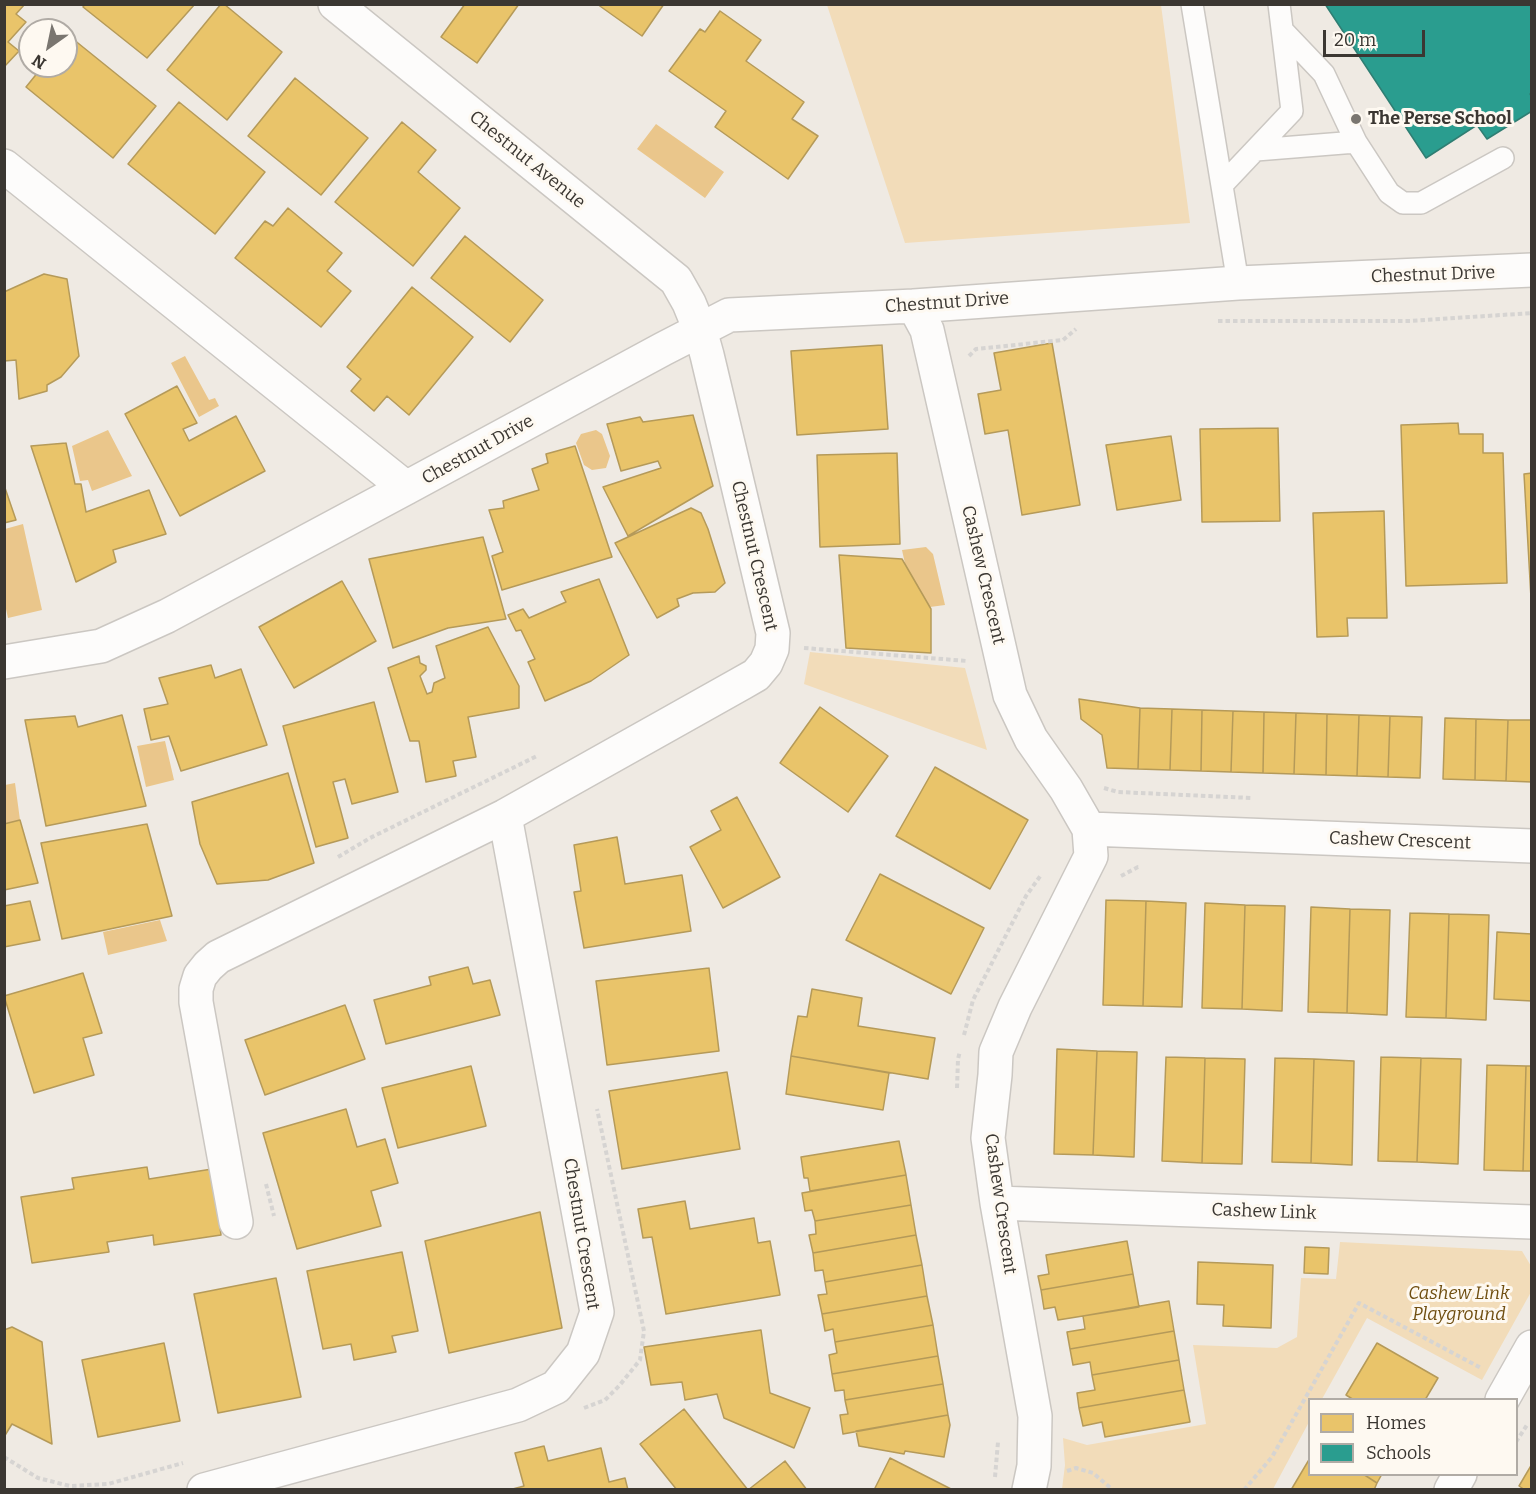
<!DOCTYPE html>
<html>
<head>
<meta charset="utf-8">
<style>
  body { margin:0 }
  #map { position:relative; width:1536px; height:1494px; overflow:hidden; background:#efeae3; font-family:Bitter,serif }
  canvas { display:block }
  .frame { position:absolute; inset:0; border:6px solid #3b3732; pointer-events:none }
  .legend { position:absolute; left:1308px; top:1398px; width:210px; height:78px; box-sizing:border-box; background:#fef9f1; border:2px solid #b0aba5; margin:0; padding:8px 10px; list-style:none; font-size:18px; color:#3b3732 }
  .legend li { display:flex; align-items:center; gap:12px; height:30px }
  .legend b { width:30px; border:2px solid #b0aba5 }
  .north { position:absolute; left:18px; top:18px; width:60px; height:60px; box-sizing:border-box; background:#fef9f1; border:2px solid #b0aba5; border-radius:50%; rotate:213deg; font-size:16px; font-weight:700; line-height:24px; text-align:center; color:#3b3732 }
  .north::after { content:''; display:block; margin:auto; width:21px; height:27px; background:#7a7670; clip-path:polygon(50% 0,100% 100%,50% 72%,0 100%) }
  .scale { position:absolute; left:1323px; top:30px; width:102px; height:27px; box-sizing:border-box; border:3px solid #3b3732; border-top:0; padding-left:8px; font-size:18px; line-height:21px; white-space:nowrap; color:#3b3732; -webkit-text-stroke:4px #fef9f1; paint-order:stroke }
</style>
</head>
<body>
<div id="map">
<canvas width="1536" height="1494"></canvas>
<div class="frame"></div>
<ul class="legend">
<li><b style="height:16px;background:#e9c46a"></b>Homes</li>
<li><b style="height:16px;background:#2a9d8f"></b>Schools</li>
</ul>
<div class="north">N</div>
<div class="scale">20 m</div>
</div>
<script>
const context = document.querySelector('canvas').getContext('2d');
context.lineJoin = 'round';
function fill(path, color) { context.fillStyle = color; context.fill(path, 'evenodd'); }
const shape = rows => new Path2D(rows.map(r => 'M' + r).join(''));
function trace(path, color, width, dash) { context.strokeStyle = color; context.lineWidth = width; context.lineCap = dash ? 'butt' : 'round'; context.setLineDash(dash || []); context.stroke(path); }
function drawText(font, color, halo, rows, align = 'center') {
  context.font = font + ' Bitter,serif'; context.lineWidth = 6; context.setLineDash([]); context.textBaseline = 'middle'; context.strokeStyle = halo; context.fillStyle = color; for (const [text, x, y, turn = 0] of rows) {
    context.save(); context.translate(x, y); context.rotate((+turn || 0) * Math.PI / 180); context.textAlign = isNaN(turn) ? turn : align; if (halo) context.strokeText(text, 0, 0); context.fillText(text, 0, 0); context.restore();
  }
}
fill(shape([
  [827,5,1161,5,1190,223,905,243],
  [810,652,965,668,987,750,804,684],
  [1340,1242,1522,1251,1531,1266,1531,1292,1482,1380,1367,1318,1322,1399,1310,1400,1309,1422,1273,1489,1062,1489,1065,1465,1063,1438,1087,1445,1206,1424,1193,1345,1277,1348,1297,1337,1301,1278,1336,1279]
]), '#f2dcb9');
fill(shape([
  [656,124,724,172,705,198,637,149],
  [185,356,209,400,215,398,219,406,199,417,171,363],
  [108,430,132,476,92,491,88,480,80,481,72,446],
  [596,430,602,434,610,456,606,468,592,470,584,465,576,443,581,434],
  [23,524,42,610,8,618,4,600,5,529],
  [926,547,933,554,945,605,915,609,902,550],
  [165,741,174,780,146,787,137,746],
  [15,783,20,820,5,824,5,785],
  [160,920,167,941,108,955,103,932]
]), '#eac68b');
const homes = shape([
  [4,4,25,4,16,14,26,22,8,42,19,51,4,67,4,4],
  [85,4,195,4,147,58,83,7,85,4],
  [221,4,224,4,282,52,227,120,167,70,221,4],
  [465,4,519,4,477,63,441,37,465,4],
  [597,4,664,4,642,36,597,4],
  [720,11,761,40,746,61,804,102,792,119,818,136,788,179,715,127,726,111,669,71,700,29,705,32,720,11],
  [68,35,156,106,113,158,26,87,43,66,66,66,66,38,68,35],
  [295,78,368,138,321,195,248,136,295,78],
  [179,102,265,172,215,234,128,164,179,102],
  [402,122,436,150,418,172,460,208,413,266,335,202,402,122],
  [288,208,342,253,327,271,351,291,321,327,235,258,265,221,273,226,288,208],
  [465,236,543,300,510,342,431,278,465,236],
  [44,274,67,279,79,356,61,377,47,385,47,391,19,399,16,360,4,361,4,292,44,274],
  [412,287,473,337,409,415,387,396,374,411,351,391,361,379,347,367,412,287],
  [1052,343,1080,505,1022,515,1008,430,985,434,978,394,1001,390,994,353,1052,343],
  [882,345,888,429,797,435,791,351,882,345],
  [177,386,197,423,183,429,189,441,236,416,265,471,180,516,125,414,177,386],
  [693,415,713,486,628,536,603,487,661,468,658,461,621,471,607,424,640,417,643,422,693,415],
  [1458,423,1459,434,1483,434,1483,453,1503,453,1507,583,1406,586,1401,425,1458,423],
  [1278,428,1280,521,1202,522,1200,429,1278,428],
  [1171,436,1181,500,1117,510,1106,445,1171,436],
  [66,443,75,484,81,484,86,512,149,490,166,534,113,550,116,562,76,582,31,446,66,443],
  [575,446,612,557,502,590,492,556,503,552,489,510,504,508,503,501,539,490,532,469,548,463,546,454,575,446],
  [897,453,900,544,820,547,817,455,897,453],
  [1532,473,1532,616,1524,474,1532,473],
  [4,485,16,520,4,523,4,485],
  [691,508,701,513,708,529,725,583,715,592,693,593,677,599,679,606,657,618,615,543,691,508],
  [1384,511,1387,618,1347,618,1348,636,1317,637,1313,513,1384,511],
  [483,537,506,619,448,628,393,648,369,559,483,537],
  [839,555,902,559,931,609,931,653,846,648,839,555],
  [599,579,629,655,591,681,545,701,528,662,535,659,521,630,516,631,508,615,523,609,529,618,566,602,561,592,599,579],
  [342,581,376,641,294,688,259,627,342,581],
  [488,627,519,686,519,708,468,717,476,757,453,761,456,776,426,782,419,741,410,741,388,668,419,656,420,663,426,666,426,670,420,676,427,694,432,692,434,683,445,678,436,646,488,627],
  [211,665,215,678,241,669,267,745,181,771,169,736,151,740,144,709,168,704,159,678,211,665],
  [1079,699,1140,708,1138,769,1107,768,1102,735,1081,719,1079,699],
  [374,702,398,792,352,804,345,779,333,782,348,838,316,847,283,726,374,702],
  [820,707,888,756,848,812,780,763,820,707],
  [1140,708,1172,709,1170,770,1138,769,1140,708],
  [1172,709,1202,710,1201,771,1170,770,1172,709],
  [1202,710,1233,711,1231,772,1201,771,1202,710],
  [1233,711,1264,712,1263,773,1231,772,1233,711],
  [1264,712,1296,713,1294,774,1263,773,1264,712],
  [1296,713,1327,714,1326,775,1294,774,1296,713],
  [1327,714,1359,715,1357,776,1326,775,1327,714],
  [122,715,146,806,46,826,25,720,75,716,78,727,122,715],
  [1359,715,1390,716,1388,777,1357,776,1359,715],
  [1390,716,1422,717,1420,778,1388,777,1390,716],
  [1445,718,1476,719,1475,780,1443,779,1445,718],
  [1476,719,1508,720,1506,781,1475,780,1476,719],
  [1508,720,1532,720,1532,782,1506,781,1508,720],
  [935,767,1028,820,990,889,896,836,935,767],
  [288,773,314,863,268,880,217,884,200,844,192,802,288,773],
  [737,797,780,877,723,908,690,847,721,830,711,811,737,797],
  [20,820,38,883,4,890,4,824,20,820],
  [147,824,172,916,62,939,41,843,147,824],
  [617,837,625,884,682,875,691,931,584,948,574,892,581,891,574,845,617,837],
  [880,874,984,928,951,994,846,940,880,874],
  [1106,900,1146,901,1143,1006,1103,1005,1106,900],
  [30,901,40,940,4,947,4,906,30,901],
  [1146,901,1186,903,1182,1007,1143,1006,1146,901],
  [1205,903,1245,905,1242,1009,1202,1008,1205,903],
  [1245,905,1285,906,1282,1011,1242,1009,1245,905],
  [1311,907,1350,909,1347,1013,1308,1012,1311,907],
  [1350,909,1390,910,1387,1015,1347,1013,1350,909],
  [1410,913,1449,914,1446,1018,1406,1017,1410,913],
  [1449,914,1489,915,1486,1020,1446,1018,1449,914],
  [1497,932,1532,934,1532,1001,1494,999,1497,932],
  [468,967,473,984,490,980,500,1015,386,1044,374,1000,431,985,429,977,468,967],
  [709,968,719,1051,607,1065,596,981,709,968],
  [83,973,102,1033,83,1038,94,1075,34,1093,4,996,83,973],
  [812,989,862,998,858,1026,935,1038,928,1079,791,1056,798,1016,807,1017,812,989],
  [345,1005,365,1059,265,1095,245,1040,345,1005],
  [1057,1049,1097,1051,1093,1155,1054,1154,1057,1049],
  [1097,1051,1137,1052,1134,1157,1093,1155,1097,1051],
  [791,1056,889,1073,883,1110,786,1094,791,1056],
  [1166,1057,1205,1058,1202,1163,1162,1161,1166,1057],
  [1381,1057,1421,1058,1417,1162,1378,1161,1381,1057],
  [1205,1058,1245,1059,1242,1164,1202,1163,1205,1058],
  [1275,1058,1314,1059,1311,1163,1272,1162,1275,1058],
  [1421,1058,1461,1059,1458,1164,1417,1162,1421,1058],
  [1314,1059,1354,1061,1352,1165,1311,1163,1314,1059],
  [1487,1065,1526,1066,1523,1171,1484,1170,1487,1065],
  [471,1066,486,1126,398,1148,382,1088,471,1066],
  [1526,1066,1532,1066,1532,1171,1523,1171,1526,1066],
  [727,1072,740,1149,622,1169,609,1091,727,1072],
  [346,1109,357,1147,385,1139,398,1183,371,1191,381,1226,297,1249,263,1133,346,1109],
  [899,1141,906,1175,810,1191,808,1178,804,1178,801,1157,899,1141],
  [147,1167,149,1179,212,1169,221,1235,154,1245,153,1235,107,1242,109,1252,32,1263,21,1197,74,1189,72,1178,147,1167],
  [906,1175,911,1205,815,1221,812,1210,805,1211,802,1193,906,1175],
  [685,1201,690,1229,754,1218,758,1243,770,1241,780,1295,666,1314,652,1237,643,1238,638,1209,685,1201],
  [911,1205,916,1235,813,1253,809,1235,816,1234,815,1221,911,1205],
  [540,1212,562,1328,449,1353,425,1241,540,1212],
  [916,1235,922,1265,825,1282,823,1270,815,1271,813,1253,916,1235],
  [1127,1241,1133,1274,1041,1290,1038,1276,1049,1274,1046,1255,1127,1241],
  [1305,1247,1329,1248,1328,1274,1304,1273,1305,1247],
  [402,1252,418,1331,392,1336,396,1352,354,1360,351,1344,323,1349,307,1271,402,1252],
  [1198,1262,1273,1265,1271,1328,1223,1326,1224,1305,1197,1304,1198,1262],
  [922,1265,927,1296,822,1314,818,1295,827,1294,825,1282,922,1265],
  [1133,1274,1139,1307,1058,1320,1055,1307,1044,1309,1041,1290,1133,1274],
  [276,1278,301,1397,218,1413,194,1294,276,1278],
  [927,1296,933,1325,835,1342,833,1329,825,1331,822,1314,927,1296],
  [1169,1301,1174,1331,1070,1349,1067,1332,1085,1329,1083,1316,1169,1301],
  [933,1325,938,1356,832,1374,829,1355,837,1353,835,1342,933,1325],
  [12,1327,42,1342,52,1444,12,1424,4,1437,4,1330,12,1327],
  [761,1330,770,1393,810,1408,794,1448,724,1418,717,1394,685,1400,682,1382,651,1385,644,1347,761,1330],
  [1174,1331,1179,1360,1092,1375,1090,1362,1073,1365,1070,1349,1174,1331],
  [164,1343,180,1421,98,1437,82,1360,164,1343],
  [1377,1343,1438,1378,1425,1400,1354,1400,1346,1395,1377,1343],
  [938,1356,943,1384,845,1400,844,1390,835,1391,832,1374,938,1356],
  [1179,1360,1184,1390,1079,1408,1077,1393,1095,1390,1092,1375,1179,1360],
  [943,1384,948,1415,843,1434,840,1415,848,1414,845,1400,943,1384],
  [1184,1390,1190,1422,1105,1437,1102,1422,1083,1426,1079,1408,1184,1390],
  [684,1409,748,1490,677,1490,640,1444,684,1409],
  [948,1415,950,1425,944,1457,905,1451,904,1454,859,1446,856,1431,948,1415],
  [544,1446,548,1461,601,1448,609,1482,625,1478,628,1490,509,1490,524,1486,515,1453,544,1446],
  [890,1458,953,1490,874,1490,890,1458],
  [1310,1458,1310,1474,1363,1474,1377,1483,1374,1490,1291,1490,1310,1458],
  [785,1461,807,1490,748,1490,785,1461],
  [1532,1464,1532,1490,1525,1490,1519,1486,1532,1464],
  [1363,1474,1382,1474,1377,1483,1363,1474]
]);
fill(homes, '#e9c46a');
trace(homes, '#b59a59', 1.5);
const schools = shape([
  [1325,4,1532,4,1532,93,1530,94,1532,97,1532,111,1487,139,1477,125,1426,158,1325,4]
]);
fill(schools, '#2a9d8f');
trace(schools, '#2f7e73', 1.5);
const service = shape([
  [1192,4,1238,283],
  [1284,32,1324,74,1356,142,1389,193,1403,203,1421,203,1503,158],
  [1256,150,1356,142],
  [1223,184,1292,111,1279,4]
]);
const minor = shape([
  [4,166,406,488],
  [914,306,927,330,1010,695,1031,739,1066,789,1089,829,1091,856,1015,1007,996,1052,995,1075,988,1138,997,1203,1035,1416,1034,1466,1029,1490],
  [4,662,101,646,167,616,406,488,663,349,729,315,914,306,1238,283,1532,270],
  [1089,829,1532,846],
  [997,1203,1532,1222],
  [236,1222,196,1002,196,989,200,976,208,966,218,957,505,816,742,683,756,675,766,663,772,649,773,633,707,355,700,330,689,303,676,280,335,4],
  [1502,1400,1532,1347],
  [204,1490,518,1405,556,1387,583,1353,597,1312,505,816],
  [1451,1490,1460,1474]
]);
trace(service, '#cbc7c2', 24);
trace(minor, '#cbc7c2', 36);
trace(shape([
  [1218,321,1410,321,1532,313],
  [969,356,976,349,1063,340,1076,329],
  [804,648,967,661],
  [1104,788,1118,792,1252,798],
  [338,857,370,838,537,756],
  [1121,876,1138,867,1141,867],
  [964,1035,973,1000,1026,896,1041,875],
  [957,1088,958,1059,960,1051],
  [266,1184,274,1216],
  [584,1408,605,1400,619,1386,640,1360,644,1331,597,1109],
  [1516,1442,1527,1425],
  [4,1457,38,1478,70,1486,108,1484,183,1463],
  [1067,1471,1076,1468,1093,1473,1113,1490],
  [995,1477,998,1442],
  [1244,1490,1272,1457,1359,1303,1481,1368]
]), '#d6d4d2', 4, [4.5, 3]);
trace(service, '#fdfcfb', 21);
trace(minor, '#fdfcfb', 33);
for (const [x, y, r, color] of [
  [1356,119,6,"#7a7670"]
]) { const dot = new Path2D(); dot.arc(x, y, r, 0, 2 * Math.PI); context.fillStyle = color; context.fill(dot); trace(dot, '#fef9f1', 2); }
drawText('bold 18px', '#3b3732', '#fef9f1', [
  ["The Perse School",1368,119]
], 'left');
drawText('18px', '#3b3732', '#fef9f1', [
  ["Chestnut Avenue",527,160,39],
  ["Chestnut Drive",1433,275,-2],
  ["Chestnut Drive",947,303,-4],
  ["Chestnut Drive",478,450,-29],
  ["Chestnut Crescent",754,556,77],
  ["Cashew Crescent",983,575,77],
  ["Cashew Crescent",1400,841,2],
  ["Cashew Crescent",1000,1204,82],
  ["Cashew Link",1264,1212,2],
  ["Chestnut Crescent",581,1234,81]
]);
drawText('italic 18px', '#704f11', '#fef9f1', [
  ["Cashew Link",1459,1294],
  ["Playground",1459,1315]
]);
</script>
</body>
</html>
